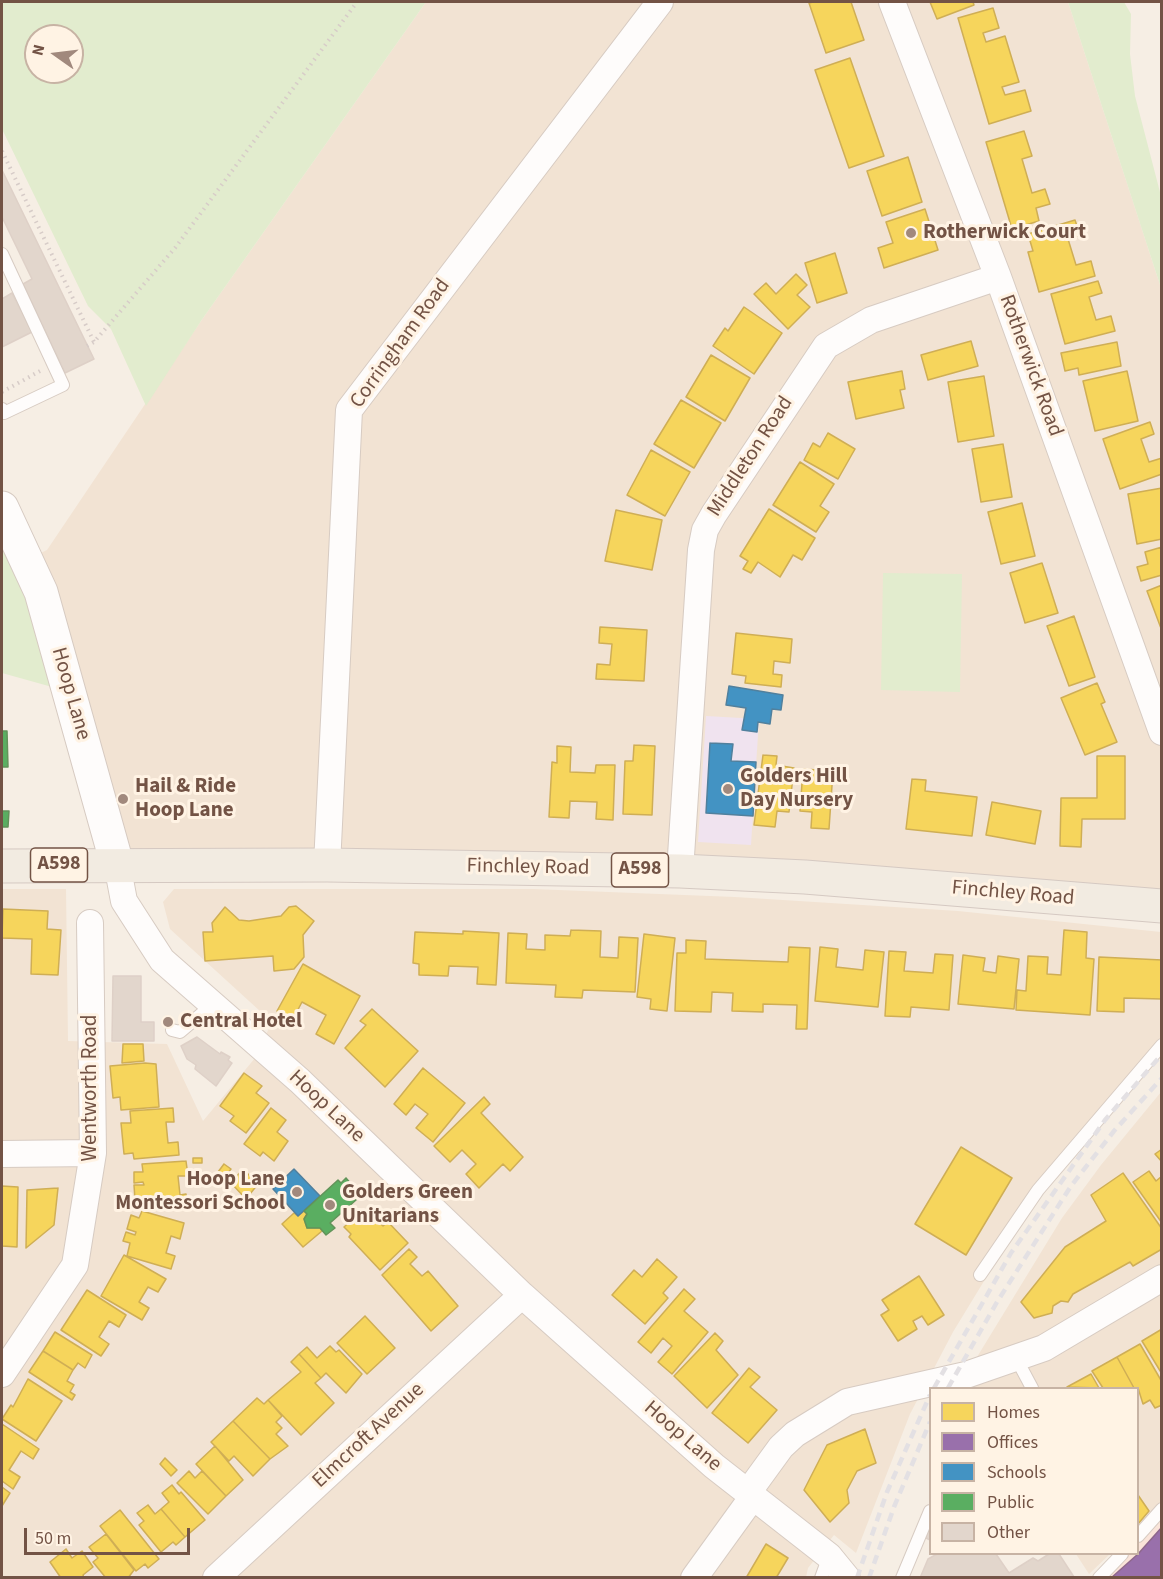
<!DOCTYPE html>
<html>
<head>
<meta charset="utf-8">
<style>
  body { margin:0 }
  #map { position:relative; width:1163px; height:1579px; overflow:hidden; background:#f6eee4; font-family:"Source Sans 3",sans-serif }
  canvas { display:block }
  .frame { position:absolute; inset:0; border:3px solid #735345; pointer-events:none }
  .legend { position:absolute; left:929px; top:1387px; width:210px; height:168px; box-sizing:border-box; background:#fff3e4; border:2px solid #c7b3a4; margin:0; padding:8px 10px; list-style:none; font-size:18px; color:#735345 }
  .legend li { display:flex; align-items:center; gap:12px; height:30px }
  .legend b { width:30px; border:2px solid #c7b3a4 }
  .north { position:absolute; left:24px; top:24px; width:60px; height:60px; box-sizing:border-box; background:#fff3e4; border:2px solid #c7b3a4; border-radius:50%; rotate:284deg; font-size:16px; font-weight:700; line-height:24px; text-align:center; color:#735345 }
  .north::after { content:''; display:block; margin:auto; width:21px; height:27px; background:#a1897d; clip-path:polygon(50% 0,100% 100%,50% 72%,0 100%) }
  .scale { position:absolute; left:24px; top:1528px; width:166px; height:27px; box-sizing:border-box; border:3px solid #735345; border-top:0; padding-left:8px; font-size:18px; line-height:21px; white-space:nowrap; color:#735345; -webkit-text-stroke:4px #fff3e4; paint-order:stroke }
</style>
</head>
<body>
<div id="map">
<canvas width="1163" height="1579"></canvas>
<div class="frame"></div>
<ul class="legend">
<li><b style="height:16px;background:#f6d55c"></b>Homes</li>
<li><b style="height:16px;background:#9970ab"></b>Offices</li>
<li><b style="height:16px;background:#4393c3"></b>Schools</li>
<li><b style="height:16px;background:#5aae61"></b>Public</li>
<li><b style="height:16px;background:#e2d6cc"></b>Other</li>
</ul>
<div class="north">N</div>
<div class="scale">50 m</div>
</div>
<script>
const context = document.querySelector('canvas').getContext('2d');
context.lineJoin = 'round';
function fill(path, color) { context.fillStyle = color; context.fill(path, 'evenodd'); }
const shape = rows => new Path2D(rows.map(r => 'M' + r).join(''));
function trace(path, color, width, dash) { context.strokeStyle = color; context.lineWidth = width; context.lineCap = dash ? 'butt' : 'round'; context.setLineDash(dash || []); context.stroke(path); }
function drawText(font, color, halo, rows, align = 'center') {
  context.font = font + ' "Source Sans 3",sans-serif'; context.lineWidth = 6; context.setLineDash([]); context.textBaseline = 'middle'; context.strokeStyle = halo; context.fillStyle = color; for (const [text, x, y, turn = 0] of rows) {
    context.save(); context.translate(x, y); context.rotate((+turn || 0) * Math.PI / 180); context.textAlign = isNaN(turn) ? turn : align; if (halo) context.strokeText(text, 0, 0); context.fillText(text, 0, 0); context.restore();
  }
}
fill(shape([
  [426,2,1068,2,1161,288,1161,906,117,864,26,560,47,550,201,321],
  [2,889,66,889,68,1041,167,1044,203,1121,255,1058,272,1022,170,929,163,902,174,889,533,889,735,897,958,911,1161,932,1161,1047,1055,1173,1009,1240,953,1332,910,1414,856,1553,834,1535,808,1568,806,1577,2,1577],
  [1161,1092,1161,1502,1138,1527,1138,1388,962,1388,966,1375,1062,1218,1101,1165],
  [1076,1554,1110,1554,1089,1574]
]), '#f2e3d3');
fill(shape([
  [1161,1517,1161,1577,1106,1578,1128,1554,1138,1554,1138,1543]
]), '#fae4d9');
fill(shape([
  [706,716,759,719,751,845,698,842]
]), '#f0e3ef');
fill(shape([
  [2,2,426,2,201,321,146,406,111,329,88,306,2,129],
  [36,36,72,36,72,72,36,72],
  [1068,2,1124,2,1131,14,1130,54,1135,96,1161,196,1161,288],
  [2,506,70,692,2,673],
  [883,573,962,574,960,692,881,690]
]), '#e2ecce');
const homes = shape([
  [813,2,851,2,864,40,826,53,809,3,813,2],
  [930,2,973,2,974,5,937,19,930,2],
  [993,8,999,28,983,33,986,42,1005,36,1019,82,1002,87,1005,95,1025,90,1031,111,989,124,958,18,993,8],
  [850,58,884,156,849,168,815,70,850,58],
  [1024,131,1032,156,1022,159,1032,193,1045,189,1050,204,1036,208,1039,221,1012,229,986,142,1024,131],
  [908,157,922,202,882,216,867,171,908,157],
  [925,209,938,250,884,268,878,248,893,243,886,222,925,209],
  [1075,220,1080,235,1068,239,1076,265,1091,261,1095,276,1039,292,1028,252,1033,251,1028,234,1075,220],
  [835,253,847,293,817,303,805,263,835,253],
  [796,274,807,285,797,295,810,307,788,329,754,294,766,283,776,294,796,274],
  [1098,281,1102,293,1089,297,1096,320,1111,316,1115,331,1065,344,1051,294,1098,281],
  [744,307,782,333,754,374,713,346,725,328,728,331,744,307],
  [971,341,978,366,928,380,921,355,971,341],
  [1117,342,1121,366,1079,375,1078,368,1065,371,1061,353,1117,342],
  [711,355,750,378,725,421,686,397,711,355],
  [902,371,905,389,900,390,904,408,856,419,848,382,902,371],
  [1127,371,1138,421,1095,431,1083,381,1127,371],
  [984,376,994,436,958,442,948,382,984,376],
  [681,400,721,423,694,468,654,444,681,400],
  [1150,422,1154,434,1141,439,1149,462,1162,458,1162,474,1120,489,1103,439,1150,422],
  [828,433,855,449,838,479,804,460,813,443,820,447,828,433],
  [1003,444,1012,497,981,502,972,449,1003,444],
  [651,450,690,472,665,516,627,495,651,450],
  [800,462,834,484,820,506,829,512,816,532,773,505,800,462],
  [1162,488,1162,539,1137,544,1128,494,1162,488],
  [1022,503,1035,556,1001,564,988,512,1022,503],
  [769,509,815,538,802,560,793,555,780,577,758,562,751,573,743,569,748,561,740,556,769,509],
  [616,510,662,520,652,570,605,561,616,510],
  [1162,547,1162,575,1141,581,1137,567,1148,564,1145,552,1162,547],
  [1042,563,1058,613,1025,623,1010,573,1042,563],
  [1162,585,1162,631,1147,591,1162,585],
  [1074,616,1095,677,1069,686,1047,626,1074,616],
  [600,627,647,630,644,681,596,679,597,664,610,665,612,644,599,643,600,627],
  [736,633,792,639,790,663,774,661,773,674,782,675,781,687,745,683,746,676,732,674,736,633],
  [1097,683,1105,702,1101,704,1117,742,1085,755,1061,698,1097,683],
  [634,745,655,746,652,815,623,814,625,761,633,761,634,745],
  [557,746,571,747,570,772,595,773,596,765,615,765,613,820,596,819,597,802,570,801,569,818,549,817,552,762,557,763,557,746],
  [763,755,777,756,776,765,794,768,789,812,777,811,775,827,754,825,763,755],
  [1097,756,1125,756,1125,819,1082,819,1081,847,1060,846,1061,798,1097,798,1097,756],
  [803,769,833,771,829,829,811,828,812,812,800,811,803,769],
  [912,779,926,780,925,791,977,797,972,836,906,829,912,779],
  [992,802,1041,811,1035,844,986,835,992,802],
  [296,906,314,921,303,935,304,957,294,969,274,971,273,956,205,961,203,932,213,932,212,923,225,907,239,920,249,921,281,916,289,907,296,906],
  [3,909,48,911,47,929,61,930,58,975,31,974,32,939,2,938,3,909],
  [571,930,601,931,600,957,618,958,619,937,638,938,635,992,583,990,582,998,555,997,556,985,506,983,508,933,527,934,526,949,545,950,545,935,570,936,571,930],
  [1064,930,1087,932,1086,958,1094,959,1090,1015,1016,1010,1017,990,1026,991,1028,956,1048,957,1047,974,1061,975,1064,930],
  [463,931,499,933,496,985,477,984,478,967,449,966,448,976,419,975,419,964,413,963,415,932,463,934,463,931],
  [644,934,675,938,667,1011,650,1009,651,999,637,997,644,934],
  [686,940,706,941,705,959,788,962,789,947,810,948,807,1029,796,1029,797,1005,763,1004,763,1012,732,1011,733,993,712,992,711,1012,675,1011,677,953,686,953,686,940],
  [820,947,838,949,836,967,863,970,865,950,884,952,878,1007,815,1001,820,947],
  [889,951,906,952,904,971,933,973,935,954,953,955,949,1010,911,1007,910,1017,885,1016,889,951],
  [963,955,985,958,983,971,996,973,998,956,1019,959,1014,1009,958,1004,963,955],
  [1099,957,1162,960,1162,999,1124,998,1124,1012,1097,1011,1099,957],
  [303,964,360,996,334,1044,316,1034,326,1015,302,1002,293,1019,277,1011,303,964],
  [372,1009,418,1051,385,1087,345,1048,366,1025,360,1021,372,1009],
  [123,1044,143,1044,144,1061,122,1063,123,1044],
  [145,1063,156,1064,159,1107,121,1110,120,1097,113,1098,110,1066,145,1063],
  [423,1068,465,1103,433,1142,416,1128,428,1114,415,1104,406,1115,394,1104,423,1068],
  [244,1073,262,1086,256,1093,269,1103,246,1133,230,1121,234,1116,220,1106,244,1073],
  [484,1097,490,1104,481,1113,523,1157,510,1171,503,1164,479,1188,466,1174,476,1164,462,1150,450,1162,434,1146,484,1097],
  [173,1108,174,1122,166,1122,168,1143,178,1142,179,1155,134,1159,133,1153,124,1154,121,1123,131,1123,130,1111,173,1108],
  [271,1108,286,1120,277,1132,288,1141,274,1161,263,1152,260,1156,244,1144,271,1108],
  [961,1147,1012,1178,966,1255,915,1224,961,1147],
  [1162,1149,1162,1162,1155,1154,1162,1149],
  [193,1158,202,1158,202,1163,193,1163,193,1158],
  [186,1161,188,1176,178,1176,180,1195,186,1194,187,1207,144,1210,143,1199,135,1200,134,1185,144,1185,143,1182,134,1183,134,1172,143,1172,142,1164,186,1161],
  [224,1164,231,1169,224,1178,218,1172,224,1164],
  [243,1169,258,1184,246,1199,231,1183,243,1169],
  [1149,1171,1156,1181,1162,1176,1162,1223,1133,1182,1149,1171],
  [1123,1173,1162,1229,1162,1249,1133,1266,1130,1262,1073,1294,1068,1302,1061,1301,1053,1306,1052,1313,1034,1318,1021,1302,1065,1247,1106,1221,1091,1195,1123,1173],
  [2,1186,18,1187,17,1247,2,1246,2,1186],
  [58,1188,54,1225,26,1248,27,1190,58,1188],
  [363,1210,383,1226,388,1222,408,1243,380,1270,349,1237,351,1234,344,1227,363,1210],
  [142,1211,184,1223,180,1239,171,1236,166,1253,175,1256,171,1269,127,1256,130,1243,123,1241,126,1232,135,1235,136,1232,127,1229,131,1215,139,1218,142,1211],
  [304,1211,307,1214,304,1219,307,1228,320,1228,322,1231,303,1247,282,1224,294,1213,298,1216,304,1211],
  [409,1249,417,1257,410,1264,422,1276,428,1271,458,1306,431,1331,382,1275,409,1249],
  [124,1255,166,1279,158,1292,148,1287,139,1302,149,1308,142,1320,101,1296,124,1255],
  [657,1259,677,1277,663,1293,668,1298,645,1324,612,1295,634,1270,642,1277,657,1259],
  [919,1276,944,1315,928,1325,922,1316,913,1321,917,1329,898,1341,881,1315,889,1310,882,1300,919,1276],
  [684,1289,695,1299,684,1311,708,1332,672,1374,658,1362,672,1346,663,1338,651,1353,638,1342,684,1289],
  [87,1290,126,1315,119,1327,109,1321,99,1337,109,1344,101,1356,61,1330,87,1290],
  [365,1316,395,1348,367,1374,337,1343,365,1316],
  [1162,1329,1162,1374,1142,1341,1162,1329],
  [55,1332,92,1355,85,1368,78,1363,73,1370,43,1351,55,1332],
  [715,1333,723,1341,716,1350,738,1375,707,1408,674,1376,715,1333],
  [1140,1344,1162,1382,1162,1405,1155,1408,1150,1400,1143,1404,1138,1388,1134,1388,1117,1357,1140,1344],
  [330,1346,336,1352,339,1350,362,1374,346,1393,326,1373,321,1378,299,1354,307,1347,317,1358,330,1346],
  [43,1351,73,1370,67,1381,74,1385,70,1392,75,1395,72,1400,29,1372,43,1351],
  [299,1354,321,1378,315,1383,334,1403,301,1435,268,1400,301,1372,291,1362,299,1354],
  [1117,1357,1134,1388,1103,1388,1092,1371,1117,1357],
  [749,1368,760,1377,750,1387,777,1410,748,1443,712,1413,749,1368],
  [1091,1374,1099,1388,1067,1387,1091,1374],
  [28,1379,62,1401,36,1441,2,1419,11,1405,13,1407,28,1379],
  [257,1398,264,1404,268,1400,282,1416,276,1422,282,1428,276,1434,288,1446,270,1459,233,1421,257,1398],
  [233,1421,270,1459,253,1476,234,1456,229,1461,211,1442,233,1421],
  [2,1424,39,1449,33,1459,21,1451,9,1470,20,1477,13,1489,2,1481,2,1424],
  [865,1429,876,1463,857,1471,847,1490,849,1503,830,1522,804,1490,827,1445,865,1429],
  [215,1446,243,1480,226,1496,196,1464,215,1446],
  [165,1458,177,1470,171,1476,160,1464,165,1458],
  [189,1471,195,1478,202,1471,226,1496,208,1514,177,1483,189,1471],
  [172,1485,179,1494,181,1492,205,1520,185,1537,161,1509,169,1502,162,1493,172,1485],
  [2,1487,10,1493,2,1506,2,1487],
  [1138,1495,1149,1511,1138,1524,1138,1495],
  [148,1505,155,1514,161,1509,185,1537,176,1545,173,1542,161,1552,139,1525,144,1521,137,1513,148,1505],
  [120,1510,159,1559,148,1568,145,1564,136,1571,100,1526,120,1510],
  [106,1534,134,1570,128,1578,106,1578,93,1562,98,1558,89,1547,106,1534],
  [766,1544,788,1558,776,1578,746,1578,766,1544],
  [66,1549,72,1558,82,1551,93,1567,83,1575,84,1578,61,1578,50,1562,66,1549]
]);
fill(homes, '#f6d55c');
trace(homes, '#cfae55', 1.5);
const offices = shape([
  [1162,1527,1162,1578,1111,1578,1138,1554,1162,1527]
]);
fill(offices, '#9970ab');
trace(offices, '#8e678c', 1.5);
const schools = shape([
  [729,686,783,695,781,710,772,709,770,724,758,722,757,732,742,730,746,708,726,705,729,686],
  [710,743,733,744,731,761,756,762,753,816,706,813,710,743],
  [294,1169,320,1196,298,1216,273,1189,294,1169]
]);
fill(schools, '#4393c3');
trace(schools, '#51809d', 1.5);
const public = shape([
  [2,731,7,731,8,767,2,767,2,731],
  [2,811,9,811,8,827,2,827,2,811],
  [346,1178,358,1192,352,1196,356,1200,330,1223,335,1228,326,1235,320,1228,307,1228,304,1219,307,1214,304,1211,338,1180,341,1183,346,1178]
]);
fill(public, '#5aae61');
trace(public, '#629359', 1.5);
const building = shape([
  [2,170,94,359,65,373,23,284,32,279,2,217,2,170],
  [12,293,32,332,2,347,2,299,12,293],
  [113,976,141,976,141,1022,154,1022,154,1041,112,1041,113,976],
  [197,1037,220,1054,221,1052,230,1057,228,1060,232,1063,216,1086,195,1069,196,1065,187,1059,181,1046,197,1037],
  [930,1525,930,1540,924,1537,930,1525],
  [937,1554,996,1554,1009,1573,1033,1558,1038,1561,1049,1554,1059,1554,1074,1577,920,1578,928,1559,937,1554]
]);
fill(building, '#e2d6cc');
trace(building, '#ded0c7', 1.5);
const lane = shape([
  [2,254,63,385,4,413,2,409],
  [172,1030,180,1032,213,1004],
  [980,1275,1038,1190,1162,1045],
  [1016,1358,1032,1388],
  [1138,1536,1162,1509],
  [821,1578,829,1556],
  [902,1578,930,1511],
  [1099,1578,1122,1554]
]);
const street = shape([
  [892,2,998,277,1162,732],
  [117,864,124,901,162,960,300,1081,522,1295,714,1466,829,1556,847,1578],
  [327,865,349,410,660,2],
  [680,871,701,550,705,530,714,514,826,346,871,320,998,277],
  [2,1154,93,1153],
  [2,1374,75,1265,93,1153,90,923],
  [749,1491,781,1447,795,1434,847,1402,966,1375,1044,1348,1162,1278],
  [216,1578,522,1295],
  [694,1578,754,1495]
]);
const secondary = shape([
  [2,508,41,592,117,864]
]);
const primary = shape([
  [2,866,327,865,680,871,805,877,1162,906]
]);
trace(lane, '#d7cbc2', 14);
trace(street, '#d7cbc2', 28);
trace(secondary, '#d6cac1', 35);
trace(primary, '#d5c9c2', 35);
trace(shape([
  [2,151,94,342],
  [87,346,94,342,175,248,357,2],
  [2,392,40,371]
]), '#d7ccc8', 4, [1.5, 4.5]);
trace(lane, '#fefcfb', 12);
trace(street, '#fefcfb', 26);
trace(secondary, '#fefcfb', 33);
trace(primary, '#f2ebe1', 33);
trace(shape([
  [934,1388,1011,1253,1105,1120,1162,1054],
  [948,1388,997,1302,1071,1186,1114,1131,1162,1078],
  [857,1578,887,1492,930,1395],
  [869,1578,894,1507,930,1422]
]), '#e3e0e3', 4.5, [9, 6]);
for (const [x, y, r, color] of [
  [911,233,6,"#a1897d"],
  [728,789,6,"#a1897d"],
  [123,799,6,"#a1897d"],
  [168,1022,6,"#a1897d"],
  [297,1192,6,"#a1897d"],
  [330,1205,6,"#a1897d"]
]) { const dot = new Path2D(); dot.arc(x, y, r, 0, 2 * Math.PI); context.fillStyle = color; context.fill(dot); trace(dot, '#fff3e4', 2); }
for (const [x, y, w] of [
  [59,865,57],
  [640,870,57]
]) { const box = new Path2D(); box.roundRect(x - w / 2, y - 17, w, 34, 4.5); context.fillStyle = '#fff3e4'; context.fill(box); trace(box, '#735345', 1.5); }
drawText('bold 20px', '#735345', null, [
  ["A598",59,865],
  ["A598",640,870]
]);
drawText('bold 21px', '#735345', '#fff3e4', [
  ["Rotherwick Court",923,233],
  ["Golders Hill",740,777],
  ["Day Nursery",740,801],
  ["Hail & Ride",135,787],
  ["Hoop Lane",135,811],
  ["Central Hotel",180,1022],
  ["Hoop Lane",285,1180,"right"],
  ["Montessori School",285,1204,"right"],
  ["Golders Green",342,1193],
  ["Unitarians",342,1217]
], 'left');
drawText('21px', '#735345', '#fff3e4', [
  ["Corringham Road",401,344,-54],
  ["Rotherwick Road",1030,366,70],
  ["Middleton Road",751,457,-57],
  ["Hoop Lane",70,694,74],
  ["Finchley Road",528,868,1],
  ["Finchley Road",1013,894,5],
  ["Wentworth Road",91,1088,-90],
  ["Hoop Lane",326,1107,43],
  ["Elmcroft Avenue",369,1436,-43],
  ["Hoop Lane",682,1437,41]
]);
</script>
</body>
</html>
